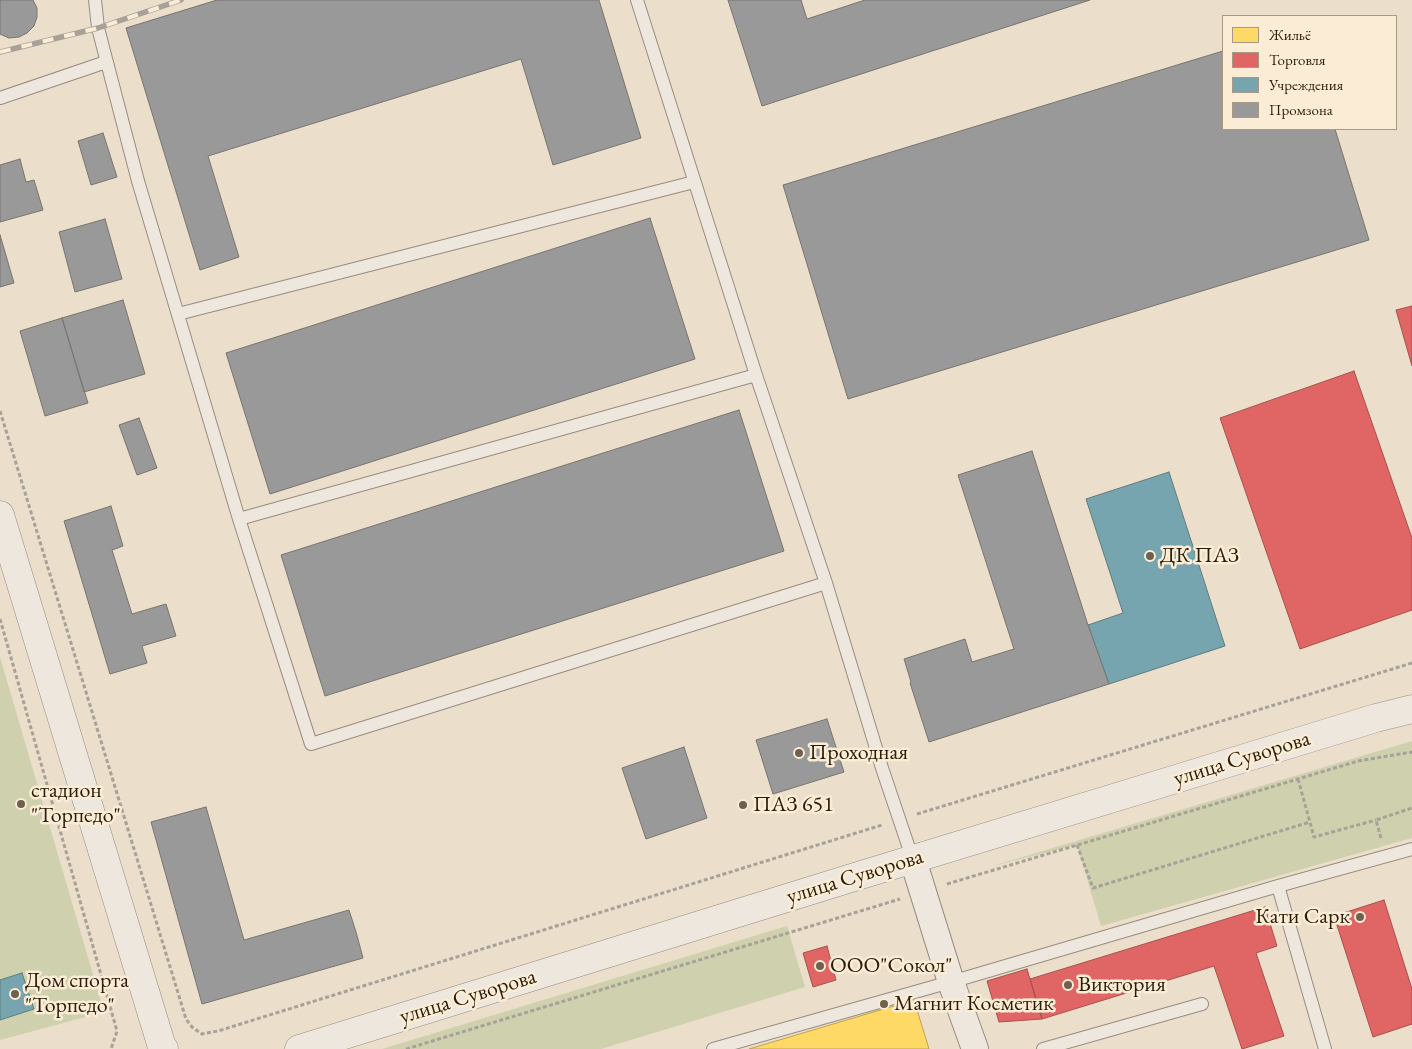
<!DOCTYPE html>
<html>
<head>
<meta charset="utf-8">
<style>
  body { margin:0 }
  #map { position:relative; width:1412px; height:1049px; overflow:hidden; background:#ebdecb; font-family:"EB Garamond",serif }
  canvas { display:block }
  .legend { position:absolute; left:1222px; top:15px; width:175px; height:115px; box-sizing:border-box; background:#faecd5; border:1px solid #a79983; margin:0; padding:6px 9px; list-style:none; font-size:15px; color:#2a1d09 }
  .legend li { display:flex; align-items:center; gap:10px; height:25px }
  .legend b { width:25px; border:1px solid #a79983 }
</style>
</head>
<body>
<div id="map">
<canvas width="1412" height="1049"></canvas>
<ul class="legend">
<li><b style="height:14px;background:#ffd966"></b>Жильё</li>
<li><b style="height:14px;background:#e06666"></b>Торговля</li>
<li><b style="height:14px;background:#76a5af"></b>Учреждения</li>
<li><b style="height:14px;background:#999"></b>Промзона</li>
</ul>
</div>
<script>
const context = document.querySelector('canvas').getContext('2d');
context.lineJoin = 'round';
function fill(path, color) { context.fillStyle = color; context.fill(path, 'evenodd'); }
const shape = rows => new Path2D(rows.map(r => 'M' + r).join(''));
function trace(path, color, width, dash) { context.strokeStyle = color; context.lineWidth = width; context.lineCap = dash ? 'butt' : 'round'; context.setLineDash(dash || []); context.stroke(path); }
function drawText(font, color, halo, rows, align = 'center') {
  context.font = font + ' "EB Garamond",serif'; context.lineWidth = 5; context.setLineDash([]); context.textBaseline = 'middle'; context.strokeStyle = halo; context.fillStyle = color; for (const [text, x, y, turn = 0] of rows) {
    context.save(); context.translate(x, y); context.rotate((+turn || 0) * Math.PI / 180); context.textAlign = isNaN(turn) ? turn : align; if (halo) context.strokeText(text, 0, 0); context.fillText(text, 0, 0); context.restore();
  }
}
fill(shape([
  [0,657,104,1012,0,1040,0,1020,34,1009,22,973,0,980],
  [1412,741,1412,838,1101,926,1077,845,989,867],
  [787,926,805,987,601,1049,382,1049]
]), '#ced0ae');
const homes = shape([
  [914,1000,929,1049,749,1049,914,1000]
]);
fill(homes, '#ffd966');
trace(homes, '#bfa14a', 1);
const shops = shape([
  [1412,306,1412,366,1396,310,1412,306],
  [1354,371,1412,538,1412,610,1300,649,1220,418,1354,371],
  [1384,900,1412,989,1412,1024,1373,1037,1334,916,1384,900],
  [1265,907,1277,946,1256,953,1284,1036,1242,1049,1214,966,1042,1019,1030,979,1265,907],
  [827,946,836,980,813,987,803,953,827,946],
  [1027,969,1042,1019,999,1022,987,981,1027,969]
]);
fill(shops, '#e06666');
trace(shops, '#a9504a', 1);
const public = shape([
  [1169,472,1225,646,1109,684,1088,625,1123,613,1086,499,1169,472],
  [22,973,34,1009,0,1020,0,980,22,973]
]);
fill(public, '#76a5af');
trace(public, '#5f7c7d', 1);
const industry = shape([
  [0,0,33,0,37,8,37,17,34,26,27,33,19,37,9,38,0,34,0,0],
  [217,0,599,0,641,138,553,165,521,59,208,156,239,257,200,270,126,28,217,0],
  [728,0,801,0,807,19,865,0,1090,0,762,106,728,0],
  [1223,51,1223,129,1335,129,1369,240,848,399,783,185,1223,51],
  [103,133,117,177,91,185,78,141,103,133],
  [20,159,26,182,34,180,43,210,0,222,0,165,20,159],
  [650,218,695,359,270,494,226,353,650,218],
  [105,219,122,279,75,292,59,232,105,219],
  [0,235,14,283,0,287,0,235],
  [123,300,145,374,84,392,62,318,123,300],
  [62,318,88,403,45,416,20,331,62,318],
  [739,410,784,551,325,696,281,555,739,410],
  [139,418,157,468,137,475,119,425,139,418],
  [1032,451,1088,625,1109,684,929,742,910,683,911,682,904,659,965,639,972,662,1014,649,958,475,1032,451],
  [111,506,123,546,112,550,132,614,166,604,176,636,142,646,147,663,110,674,64,521,111,506],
  [827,719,844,772,773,794,756,740,827,719],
  [684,747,707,818,646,839,622,768,684,747],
  [206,807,244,940,349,910,356,932,363,958,202,1004,151,822,206,807]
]);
fill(industry, '#999');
trace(industry, '#78746e', 1);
const service = shape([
  [95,0,98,28,138,181,239,519,311,744,826,583],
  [637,0,756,375,826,583,882,768,913,860],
  [0,98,106,62],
  [178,314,694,182],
  [239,519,756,375],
  [1278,886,1325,1049],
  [713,1049,968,977,1278,886,1412,849],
  [1043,1049,1202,1004]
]);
const minor = shape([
  [913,860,951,982,975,1049]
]);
const tertiary = shape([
  [0,515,162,1047,164,1049],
  [299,1049,861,875,1376,718,1412,709]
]);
trace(service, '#968d80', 14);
trace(minor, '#968d80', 28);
trace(tertiary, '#968d80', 29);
trace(shape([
  [0,411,186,1019,192,1027,202,1034,218,1031,882,825],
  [0,619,117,1031,111,1049],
  [1298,779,1314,837,1376,820],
  [917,814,1412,663],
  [1381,838,1376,820,1412,808],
  [1077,845,1093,888,1310,822],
  [947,884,1358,761,1412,752],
  [406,1049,900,899]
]), '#a7a198', 3, [4, 2.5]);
trace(service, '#eee7de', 12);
trace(minor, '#eee7de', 26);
trace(tertiary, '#eee7de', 28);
const rail = shape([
  [0,52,98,28,181,0]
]);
trace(rail, '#a7a198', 5.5);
trace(rail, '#faecd5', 4, [11]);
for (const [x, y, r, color] of [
  [1150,556,5,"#6e614d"],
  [799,753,5,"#6e614d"],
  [21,804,5,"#6e614d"],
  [743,805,5,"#6e614d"],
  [1360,917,5,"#6e614d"],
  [820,966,5,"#6e614d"],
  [1068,985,5,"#6e614d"],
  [15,994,5,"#6e614d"],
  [884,1004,5,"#6e614d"]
]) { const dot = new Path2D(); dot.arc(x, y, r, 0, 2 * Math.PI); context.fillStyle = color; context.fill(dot); trace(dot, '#faecd5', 2); }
drawText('22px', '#2a1d09', '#faecd5', [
  ["ДК ПАЗ",1160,556],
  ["Проходная",809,753],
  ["стадион",31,791],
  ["\"Торпедо\"",31,816],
  ["ПАЗ 651",753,805],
  ["Кати Сарк",1350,917,"right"],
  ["ООО\"Сокол\"",830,966],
  ["Дом спорта",25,981],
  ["\"Торпедо\"",25,1006],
  ["Виктория",1078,985],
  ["Магнит Косметик",894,1004]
], 'left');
drawText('22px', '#2a1d09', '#faecd5', [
  ["улица Суворова",1242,759,-17],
  ["улица Суворова",855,877,-17],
  ["улица Суворова",468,997,-17]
]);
</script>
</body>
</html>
